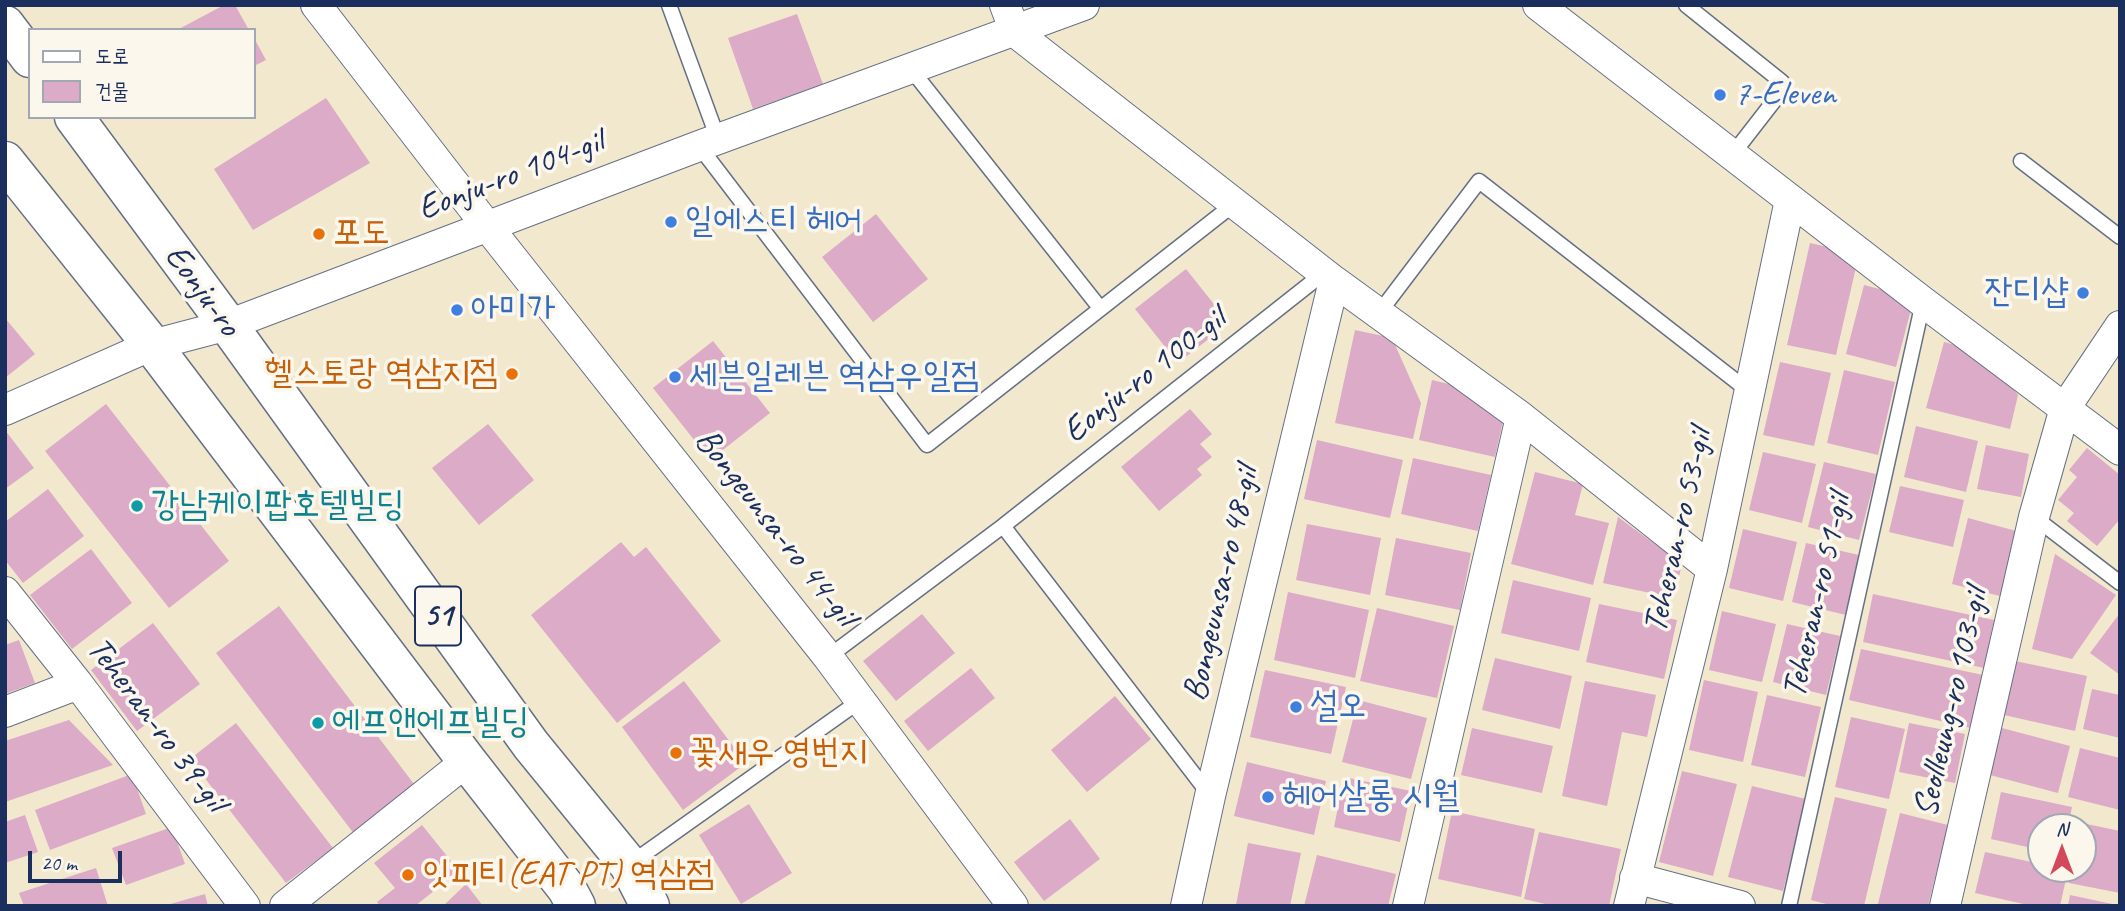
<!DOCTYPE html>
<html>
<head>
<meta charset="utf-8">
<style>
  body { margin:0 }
  #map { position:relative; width:2125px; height:911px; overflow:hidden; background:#f2e8ce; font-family:Caveat,"Poor Story",sans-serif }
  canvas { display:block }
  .frame { position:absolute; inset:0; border:7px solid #1b2f5e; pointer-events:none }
  .legend { position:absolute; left:28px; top:28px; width:228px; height:91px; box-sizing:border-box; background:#fbf7ec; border:2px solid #a1a7b3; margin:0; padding:9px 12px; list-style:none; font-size:21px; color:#1b2f5e }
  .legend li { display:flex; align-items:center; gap:14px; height:35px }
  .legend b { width:35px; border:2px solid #a1a7b3 }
  .north { position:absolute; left:2027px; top:813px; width:70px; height:70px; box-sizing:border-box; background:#fbf7ec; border:2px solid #a1a7b3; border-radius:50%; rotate:0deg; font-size:19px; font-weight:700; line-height:28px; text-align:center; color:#1b2f5e }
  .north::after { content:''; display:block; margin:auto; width:24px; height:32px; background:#d1495b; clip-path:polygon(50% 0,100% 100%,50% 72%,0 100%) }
  .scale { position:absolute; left:28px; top:851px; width:94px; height:32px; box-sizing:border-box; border:4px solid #1b2f5e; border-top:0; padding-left:9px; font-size:21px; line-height:24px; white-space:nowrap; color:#1b2f5e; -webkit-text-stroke:5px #fbf7ec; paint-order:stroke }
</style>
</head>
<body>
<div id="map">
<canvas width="2125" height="911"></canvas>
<div class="frame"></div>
<ul class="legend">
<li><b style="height:9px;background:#fff"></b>도로</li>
<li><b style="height:19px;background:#dbabc7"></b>건물</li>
</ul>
<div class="north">N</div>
<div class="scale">20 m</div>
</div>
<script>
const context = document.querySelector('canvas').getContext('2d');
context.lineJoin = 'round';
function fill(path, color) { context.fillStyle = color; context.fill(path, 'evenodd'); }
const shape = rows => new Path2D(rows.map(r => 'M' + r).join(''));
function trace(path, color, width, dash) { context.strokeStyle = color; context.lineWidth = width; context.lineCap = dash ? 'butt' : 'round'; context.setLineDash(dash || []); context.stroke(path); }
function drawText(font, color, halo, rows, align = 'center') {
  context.font = font + ' Caveat,"Poor Story",sans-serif'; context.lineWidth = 7; context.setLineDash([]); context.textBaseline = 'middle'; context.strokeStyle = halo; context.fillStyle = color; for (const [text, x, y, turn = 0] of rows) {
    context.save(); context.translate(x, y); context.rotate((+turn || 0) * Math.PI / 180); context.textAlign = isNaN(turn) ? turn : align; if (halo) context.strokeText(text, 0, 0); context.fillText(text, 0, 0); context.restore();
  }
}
fill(shape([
  [224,5,235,5,249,30,177,30],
  [797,14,823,84,753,109,728,38],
  [254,38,266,60,254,66],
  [326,98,370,163,253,230,214,169],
  [876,214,928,279,873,322,822,257],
  [1810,243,1859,254,1836,355,1787,345],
  [1186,269,1229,323,1178,363,1135,309],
  [1864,285,1914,298,1896,367,1846,354],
  [5,318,35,354,5,378],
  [1355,330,1392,338,1421,403,1413,439,1335,423],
  [713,341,770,413,710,460,653,388],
  [1944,342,1985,353,2018,395,2010,429,1926,408],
  [1780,362,1831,373,1814,446,1763,435],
  [1844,370,1895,382,1878,455,1827,443],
  [1432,380,1474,390,1503,421,1495,457,1419,440],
  [106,404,229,561,169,608,45,451],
  [1190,409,1212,434,1200,444,1212,457,1197,469,1202,475,1159,511,1121,467],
  [488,424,534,480,479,525,432,468],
  [1916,426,1978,441,1966,492,1904,477],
  [5,430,34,468,5,489],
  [1317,440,1403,460,1390,518,1304,499],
  [1986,445,2029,454,2021,497,1977,489],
  [2087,448,2120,475,2120,519,2097,546,2067,521,2074,513,2058,500,2077,477,2069,470],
  [1763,452,1816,464,1802,523,1749,510],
  [1413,458,1491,475,1478,531,1401,514],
  [1824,462,1876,474,1859,540,1808,527],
  [1535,472,1583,484,1575,515,1609,523,1593,585,1511,564],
  [1900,486,1964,500,1953,547,1889,532],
  [48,489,84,536,23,583,5,560,5,522],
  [1618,517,1682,564,1674,598,1603,583],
  [1968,518,2020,532,2004,597,1952,584],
  [1307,524,1381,538,1370,595,1296,580],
  [1743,529,1797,542,1783,601,1729,588],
  [1396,538,1471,553,1460,610,1385,595],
  [621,542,634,557,646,547,721,641,617,723,531,615],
  [1806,543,1859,555,1846,615,1792,602],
  [91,549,132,603,72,649,30,595],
  [2055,554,2116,595,2072,659,2032,649],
  [1513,580,1591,598,1579,651,1501,633],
  [1288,592,1369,610,1355,678,1274,660],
  [1873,594,1994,620,1984,668,1863,642],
  [1599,604,1677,620,1664,679,1586,662],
  [279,606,420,792,358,839,216,653],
  [1377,608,1454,626,1437,698,1360,681],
  [1722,611,1776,624,1762,682,1709,670],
  [2120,613,2120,675,2090,653],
  [922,614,955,653,896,701,863,661],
  [153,623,200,684,137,731,91,670],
  [1787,624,1840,636,1826,695,1773,682],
  [19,640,35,683,5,694,5,645],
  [1861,649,1983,675,1971,728,1849,700],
  [1495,658,1572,676,1560,729,1482,710],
  [2015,661,2087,676,2075,731,2004,715],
  [971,668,995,698,928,751,904,721],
  [1265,670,1346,687,1331,754,1250,737],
  [1704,680,1758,692,1743,762,1689,750],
  [684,681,746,763,683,810,622,727],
  [1585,681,1656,695,1647,737,1622,732,1607,806,1562,796],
  [2092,689,2120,695,2120,738,2083,729],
  [1767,695,1821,707,1805,777,1751,765],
  [1115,696,1151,739,1087,792,1051,750],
  [1358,700,1427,718,1411,779,1342,762],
  [1851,717,1905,729,1889,799,1835,787],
  [69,720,113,765,5,802,5,741],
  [236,723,333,848,286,883,190,759],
  [1909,723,1965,734,1955,783,1899,772],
  [1472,728,1553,746,1542,793,1461,775],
  [2002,728,2070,746,2058,793,1990,775],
  [2080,748,2120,758,2120,810,2068,797],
  [1247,762,1326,781,1314,835,1234,816],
  [1682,771,1737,784,1713,876,1659,862],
  [132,774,146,814,50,850,35,810],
  [1344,777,1411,791,1400,842,1334,827],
  [1752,786,1806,799,1783,891,1728,877],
  [2001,792,2072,807,2068,827,2041,827,2041,850,1991,839],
  [1835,797,1887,809,1864,906,1834,906,1811,900],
  [749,804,792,873,741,904,699,835],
  [1452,811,1535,829,1521,897,1438,879],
  [1900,813,1948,825,1928,906,1878,904],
  [25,815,38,852,5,863,5,822],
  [1070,819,1100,859,1044,901,1014,862],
  [2082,823,2120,831,2120,893,2069,883,2072,869,2083,869],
  [422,825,459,871,415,906,380,906,377,902,395,888,374,863],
  [172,827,185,864,126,885,112,848],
  [1539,832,1621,849,1609,906,1554,906,1524,899],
  [1248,843,1301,853,1290,906,1236,905],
  [1985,852,2041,864,2041,869,2068,870,2060,906,2032,906,1975,893],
  [1317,855,1396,874,1388,906,1304,906],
  [96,868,108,906,24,906,19,893],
  [466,884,483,906,443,906],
  [205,894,208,906,167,906,167,905],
  [2070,895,2117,905,2117,906,2068,906]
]), '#dbabc7');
const service = shape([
  [669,5,718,139],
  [1686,5,1782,82,1784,88,1732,155],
  [910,68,1100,308],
  [699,146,927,445,1234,204],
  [2021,161,2120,237],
  [1379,313,1479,181,1750,392],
  [2034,517,2120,583],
  [1003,526,1209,794],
  [828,657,1003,526,1325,272],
  [630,864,861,700],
  [1789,906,1923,302]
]);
const minor = shape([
  [316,5,487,226,828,657,1013,906],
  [1005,5,1015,32,1334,281,1521,417,1712,569],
  [1538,5,1923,302,2120,450],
  [5,410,152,345,228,325,699,146,1084,5],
  [5,592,78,684,245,906],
  [5,712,78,684],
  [1635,878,1740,906],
  [285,906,467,761],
  [1186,906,1210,796,1334,281],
  [1408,906,1521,417],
  [1629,906,1712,569,1790,200],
  [1945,906,2034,517,2065,408,2120,326]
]);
const primary = shape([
  [5,25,30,58],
  [74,117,228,325,531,745,629,865,650,906],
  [5,161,152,345,467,761,567,889,576,906]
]);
trace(service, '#667085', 17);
trace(minor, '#667085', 32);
trace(primary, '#667085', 41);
trace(service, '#fff', 14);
trace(minor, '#fff', 30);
trace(primary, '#fff', 38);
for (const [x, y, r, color] of [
  [1720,95,7,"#3f7fe0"],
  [671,222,7,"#3f7fe0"],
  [319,234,7,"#e8710a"],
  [2083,293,7,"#3f7fe0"],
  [457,310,7,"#3f7fe0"],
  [512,374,7,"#e8710a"],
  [675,377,7,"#3f7fe0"],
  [137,506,7,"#0f9aa8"],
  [1296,707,7,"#3f7fe0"],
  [318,723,7,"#0f9aa8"],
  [676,753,7,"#e8710a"],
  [1268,797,7,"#3f7fe0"],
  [408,875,7,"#e8710a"]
]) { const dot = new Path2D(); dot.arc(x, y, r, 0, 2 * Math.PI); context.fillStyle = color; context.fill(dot); trace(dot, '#fbf7ec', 2.5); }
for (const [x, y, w] of [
  [438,616,46]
]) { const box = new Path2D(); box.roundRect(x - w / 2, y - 29.5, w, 59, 5); context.fillStyle = '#fbf7ec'; context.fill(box); trace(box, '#1b2f5e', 2); }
drawText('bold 33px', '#1b2f5e', null, [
  ["51",438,616]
]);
drawText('35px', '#366cbe', '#fbf7ec', [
  ["7-Eleven",1734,95],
  ["일에스티 헤어",685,222],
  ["잔디샵",2069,293,"right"],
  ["아미가",471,310],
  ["세븐일레븐 역삼우일점",689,377],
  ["설오",1310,707],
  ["헤어살롱 시월",1282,797]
], 'left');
drawText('35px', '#1b2f5e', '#fbf7ec', [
  ["Eonju-ro 104-gil",511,176,-21],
  ["Eonju-ro",202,291,54],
  ["Eonju-ro 100-gil",1145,376,-38],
  ["Bongeunsa-ro 44-gil",775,528,52],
  ["Teheran-ro 53-gil",1679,531,-77],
  ["Bongeunsa-ro 48-gil",1222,584,-77],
  ["Teheran-ro 51-gil",1818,596,-77],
  ["Seolleung-ro 103-gil",1952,703,-77],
  ["Teheran-ro 39-gil",156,725,53]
]);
drawText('35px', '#c56008', '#fbf7ec', [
  ["포도",333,234],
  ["헬스토랑 역삼지점",498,374,"right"],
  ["꽃새우 영번지",690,753],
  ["잇피티(EAT PT) 역삼점",422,875]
], 'left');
drawText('35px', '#0d838f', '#fbf7ec', [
  ["강남케이팝호텔빌딩",151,506],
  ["에프앤에프빌딩",332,723]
], 'left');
</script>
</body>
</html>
